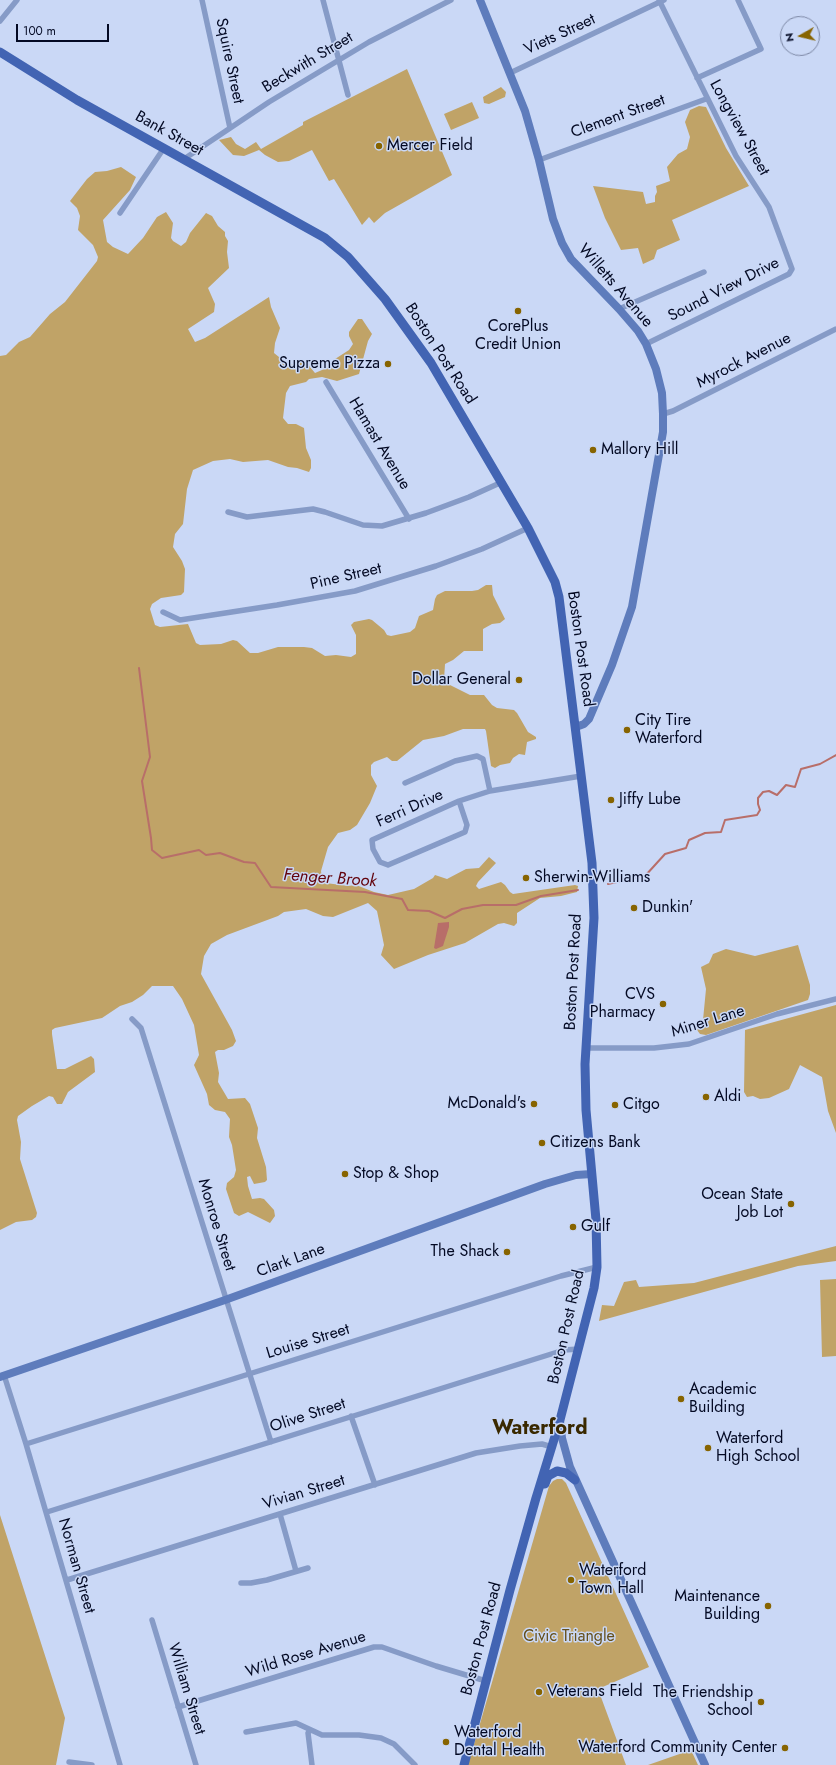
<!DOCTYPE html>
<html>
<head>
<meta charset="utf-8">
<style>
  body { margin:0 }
  #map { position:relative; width:836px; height:1765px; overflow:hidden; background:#cad8f6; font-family:Jost,sans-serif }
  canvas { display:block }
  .north { position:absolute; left:780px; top:16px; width:40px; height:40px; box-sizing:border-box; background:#cad8f6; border:1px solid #7a85a2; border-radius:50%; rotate:262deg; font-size:11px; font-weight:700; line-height:16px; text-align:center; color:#030923 }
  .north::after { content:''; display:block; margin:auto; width:14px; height:18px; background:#876400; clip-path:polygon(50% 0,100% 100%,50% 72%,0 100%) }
  .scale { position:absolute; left:16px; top:24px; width:93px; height:18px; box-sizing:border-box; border:2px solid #030923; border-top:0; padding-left:5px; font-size:12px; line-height:14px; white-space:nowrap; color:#030923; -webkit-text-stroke:3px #cad8f6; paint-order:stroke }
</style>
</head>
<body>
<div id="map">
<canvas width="836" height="1765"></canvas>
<div class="north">N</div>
<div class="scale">100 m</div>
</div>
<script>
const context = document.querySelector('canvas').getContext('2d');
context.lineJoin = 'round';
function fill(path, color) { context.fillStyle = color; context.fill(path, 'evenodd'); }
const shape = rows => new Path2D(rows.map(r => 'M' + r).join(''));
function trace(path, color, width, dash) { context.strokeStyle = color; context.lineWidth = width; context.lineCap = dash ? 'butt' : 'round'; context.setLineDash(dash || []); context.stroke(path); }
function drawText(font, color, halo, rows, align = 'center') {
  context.font = font + ' Jost,sans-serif'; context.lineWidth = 3; context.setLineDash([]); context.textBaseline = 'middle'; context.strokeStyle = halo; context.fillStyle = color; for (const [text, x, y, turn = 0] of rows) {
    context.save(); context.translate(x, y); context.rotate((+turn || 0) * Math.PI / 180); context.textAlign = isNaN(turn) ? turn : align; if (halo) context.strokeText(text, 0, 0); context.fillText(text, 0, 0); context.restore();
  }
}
fill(shape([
  [407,69,452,175,385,213,374,223,369,217,362,225,334,179,329,181,312,150,289,161,278,162,265,155,259,150,244,156,233,155,219,140,231,137,236,144,245,149,256,142,261,149,303,125,303,122],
  [501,87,506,92,505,97,489,104,484,103,483,97],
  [472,102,479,118,451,130,444,114],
  [699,106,706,107,726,148,749,186,672,220,680,240,657,250,654,259,643,264,638,248,621,250,605,218,593,186,643,192,646,204,655,202,655,196,657,192,656,186,670,181,667,167,678,154,687,149,690,137,685,122,690,110],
  [121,167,136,177,130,190,103,220,107,242,113,247,128,254,143,238,157,217,166,212,173,223,171,238,173,241,181,246,186,242,190,233,206,213,212,216,218,226,225,232,225,236,228,241,227,252,229,268,208,288,215,304,214,312,188,329,195,342,205,338,269,297,271,307,280,328,275,343,274,353,289,365,305,361,315,373,329,367,332,361,349,350,353,344,349,336,349,332,358,319,362,319,372,334,368,341,359,374,337,381,322,377,309,379,306,382,290,386,286,393,283,418,288,424,296,424,304,428,306,448,311,460,311,468,309,472,297,468,288,467,268,460,243,462,230,459,213,461,193,470,187,489,183,524,175,534,173,547,182,561,185,569,184,592,181,595,161,598,152,604,150,609,155,625,160,627,188,624,196,643,200,645,221,644,233,640,237,641,250,653,258,653,278,647,304,647,312,648,325,656,336,655,351,657,356,654,356,635,351,625,354,622,369,619,372,620,384,630,387,635,391,636,410,632,415,628,419,616,433,610,435,599,437,595,445,591,472,591,478,590,486,585,492,585,493,595,505,619,500,623,492,624,483,629,483,651,464,651,453,660,445,664,444,680,446,683,470,695,484,695,492,705,497,708,514,710,517,713,528,732,536,737,536,739,527,742,525,755,519,754,513,758,510,763,500,765,495,768,491,766,486,731,485,729,463,729,444,736,423,740,397,761,392,761,387,757,374,762,371,765,371,775,377,786,370,803,357,825,350,830,338,833,328,847,321,871,322,879,326,883,348,886,356,885,374,892,388,895,414,889,433,878,435,875,447,879,466,869,479,868,489,857,496,863,478,882,476,886,479,889,501,882,505,885,510,892,513,894,575,885,578,886,577,892,561,896,540,898,517,913,517,923,514,926,504,923,498,924,465,943,428,955,394,969,381,955,384,945,377,911,368,903,333,917,323,916,306,909,284,912,278,916,227,935,211,944,204,956,201,974,232,1030,236,1041,233,1046,224,1050,218,1050,215,1052,219,1073,218,1082,228,1099,245,1098,250,1104,258,1128,257,1138,266,1167,267,1180,265,1182,254,1184,250,1176,247,1177,248,1186,252,1199,260,1198,264,1199,274,1210,275,1216,270,1223,248,1212,239,1216,234,1213,226,1189,227,1183,234,1177,236,1170,232,1145,229,1137,230,1119,225,1112,215,1110,209,1105,207,1094,194,1065,199,1055,194,1025,182,999,173,986,152,986,143,995,132,1002,120,1006,102,1018,55,1028,52,1030,52,1034,57,1069,65,1069,91,1056,94,1059,95,1072,68,1092,62,1104,57,1104,53,1097,49,1096,32,1106,18,1116,17,1120,21,1142,20,1159,37,1213,36,1217,32,1220,16,1222,0,1230,0,356,6,355,19,342,30,337,50,314,65,302,97,261,98,257,93,245,78,230,80,216,77,208,70,201,87,179,95,172,107,171],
  [798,945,810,985,810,994,808,1000,706,1035,700,1034,697,1030,698,1021,703,1020,706,989,701,967,709,963,713,954,726,949,755,956],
  [836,1005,836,1133,828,1111,822,1077,800,1065,789,1089,769,1098,760,1099,753,1096,747,1097,744,1092,745,1030],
  [836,1246,836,1261,798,1266,599,1321,602,1305,614,1306,624,1282,636,1280,639,1287,694,1283],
  [836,1279,836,1356,822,1357,820,1280],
  [557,1479,562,1479,566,1483,649,1667,598,1689,626,1765,468,1765,549,1486,553,1481],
  [0,1515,65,1718,56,1765,0,1765],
  [691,1750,698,1765,648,1765]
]), '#c0a367');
fill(shape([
  [449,922,449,927,443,946,436,949,434,948,438,923]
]), '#b86e69');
trace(shape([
  [139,668,150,757,142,781,151,838,152,850,162,858,199,850,206,855,220,853,244,862,255,863,271,887,365,892,402,899,408,910,429,911,445,918,462,909,483,905,516,905,541,896,578,890],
  [608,884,645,876,665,854,686,848,689,840,705,833,721,832,725,820,757,815,760,810,758,804,758,798,763,792,769,791,777,795,786,785,795,787,801,769,820,764,836,755]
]), '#b86e69', 2);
trace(shape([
  [202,0,230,128],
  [323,0,348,95],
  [0,21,17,0],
  [510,73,664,0],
  [697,78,761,49,738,0],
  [184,159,269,102,369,42,451,0],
  [539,160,706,99],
  [120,213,164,148],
  [619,309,704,272],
  [646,344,789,274,792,269,769,207,736,156,659,0],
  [326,382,409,519],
  [663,414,673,411,836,329],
  [228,512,247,517,313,509,325,512,363,525,382,526,426,513,469,497,502,482],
  [163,612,180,620,277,605,355,591,436,566,482,549,528,528],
  [405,783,455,761,477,756,483,759,490,791],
  [459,801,467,825,465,832,388,865,380,862,373,849,372,840,459,801,490,791,581,776],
  [132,1019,141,1028,271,1442],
  [585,1048,654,1048,689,1044,777,1014,836,999],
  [4,1375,26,1444,120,1765],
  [351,1416,375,1485],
  [26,1444,561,1276,597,1267],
  [47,1512,564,1350,579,1349],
  [280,1514,296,1571],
  [67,1580,476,1453,520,1446,542,1444,552,1447],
  [241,1583,251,1583,267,1580,308,1568],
  [152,1620,196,1765],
  [178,1707,374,1647,382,1647,436,1666,486,1681],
  [310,1730,308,1733,312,1765],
  [246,1732,296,1723,322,1735,359,1735,381,1738,394,1744,415,1765],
  [69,1762,92,1765]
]), '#869bc7', 5.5);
trace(shape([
  [480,0,525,111,539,160,553,219,562,243,571,259,619,309,638,331,646,344,656,369,662,393,663,414,663,432,632,607,612,665,589,719,584,724,576,727],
  [0,1377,225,1300,545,1184,576,1175,592,1174],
  [560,1421,562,1438,570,1467,705,1765]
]), '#5e7cbc', 8);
trace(shape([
  [0,52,77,100,325,238,348,257,385,299,431,363,528,528,555,582,559,597,592,863,594,918,585,1064,586,1110,596,1220,597,1267,594,1288,560,1420,536,1498,510,1590,464,1765],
  [545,1484,548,1476,557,1471,566,1473,575,1480]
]), '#4264b3', 9);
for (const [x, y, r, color] of [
  [379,146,4,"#876400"],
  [518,311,4,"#876400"],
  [388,364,4,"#876400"],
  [593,450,4,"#876400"],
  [519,680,4,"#876400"],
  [627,730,4,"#876400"],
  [611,800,4,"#876400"],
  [526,878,4,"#876400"],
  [634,908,4,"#876400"],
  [663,1004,4,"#876400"],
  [706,1097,4,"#876400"],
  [534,1104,4,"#876400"],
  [615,1105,4,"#876400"],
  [542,1143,4,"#876400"],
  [345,1174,4,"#876400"],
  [791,1204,4,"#876400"],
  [573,1227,4,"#876400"],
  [507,1252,4,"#876400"],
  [681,1399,4,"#876400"],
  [708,1448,4,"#876400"],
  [571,1580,4,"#876400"],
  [768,1606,4,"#876400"],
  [539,1692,4,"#876400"],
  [761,1702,4,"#876400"],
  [446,1742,4,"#876400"],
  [785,1748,4,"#876400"]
]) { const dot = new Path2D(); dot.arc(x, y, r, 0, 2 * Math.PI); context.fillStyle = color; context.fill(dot); trace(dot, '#cad8f6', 1.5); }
drawText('16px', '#030923', '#cad8f6', [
  ["Viets Street",560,35,-25],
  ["Squire Street",229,61,78],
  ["Beckwith Street",308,63,-31],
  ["Clement Street",618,117,-20],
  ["Longview Street",739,128,61],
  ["Bank Street",169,134,29],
  ["Willetts Avenue",615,286,49],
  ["Sound View Drive",724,290,-27],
  ["Boston Post Road",440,354,57],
  ["Myrock Avenue",744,361,-27],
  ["Hamast Avenue",379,444,59],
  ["Pine Street",346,577,-13],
  ["Boston Post Road",580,649,82],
  ["Ferri Drive",410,809,-24],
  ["Boston Post Road",574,972,-87],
  ["Miner Lane",708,1022,-17],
  ["Monroe Street",216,1225,73],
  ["Clark Lane",291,1261,-20],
  ["Boston Post Road",567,1327,-77],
  ["Louise Street",308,1342,-17],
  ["Olive Street",308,1416,-18],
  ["Vivian Street",304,1493,-17],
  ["Norman Street",76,1566,74],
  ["Boston Post Road",482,1639,-75],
  ["Wild Rose Avenue",306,1655,-17],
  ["William Street",186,1689,73]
]);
drawText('16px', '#030923', '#cad8f6', [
  ["Mercer Field",387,146],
  ["CorePlus",518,327,"center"],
  ["Credit Union",518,345,"center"],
  ["Supreme Pizza",380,364,"right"],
  ["Mallory Hill",601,450],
  ["Dollar General",511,680,"right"],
  ["City Tire",635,721],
  ["Waterford",635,739],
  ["Jiffy Lube",619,800],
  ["Sherwin-Williams",534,878],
  ["Dunkin'",642,908],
  ["CVS",655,995,"right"],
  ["Pharmacy",655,1013,"right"],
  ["Aldi",714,1097],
  ["McDonald's",526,1104,"right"],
  ["Citgo",623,1105],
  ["Citizens Bank",550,1143],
  ["Stop & Shop",353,1174],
  ["Ocean State",783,1195,"right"],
  ["Job Lot",783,1213,"right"],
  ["Gulf",581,1227],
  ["The Shack",499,1252,"right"],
  ["Academic",689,1390],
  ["Building",689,1408],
  ["Waterford",716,1439],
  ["High School",716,1457],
  ["Waterford",579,1571],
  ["Town Hall",579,1589],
  ["Maintenance",760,1597,"right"],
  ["Building",760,1615,"right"],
  ["Veterans Field",547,1692],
  ["The Friendship",753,1693,"right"],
  ["School",753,1711,"right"],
  ["Waterford",454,1733],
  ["Dental Health",454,1751],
  ["Waterford Community Center",777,1748,"right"]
], 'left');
drawText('16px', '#644e19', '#cad8f6', [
  ["Civic Triangle",569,1637]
]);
drawText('italic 17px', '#63040d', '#cad8f6', [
  ["Fenger Brook",330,879,4]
]);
drawText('bold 20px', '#3a2900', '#cad8f6', [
  ["Waterford",540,1429]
]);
</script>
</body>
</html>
